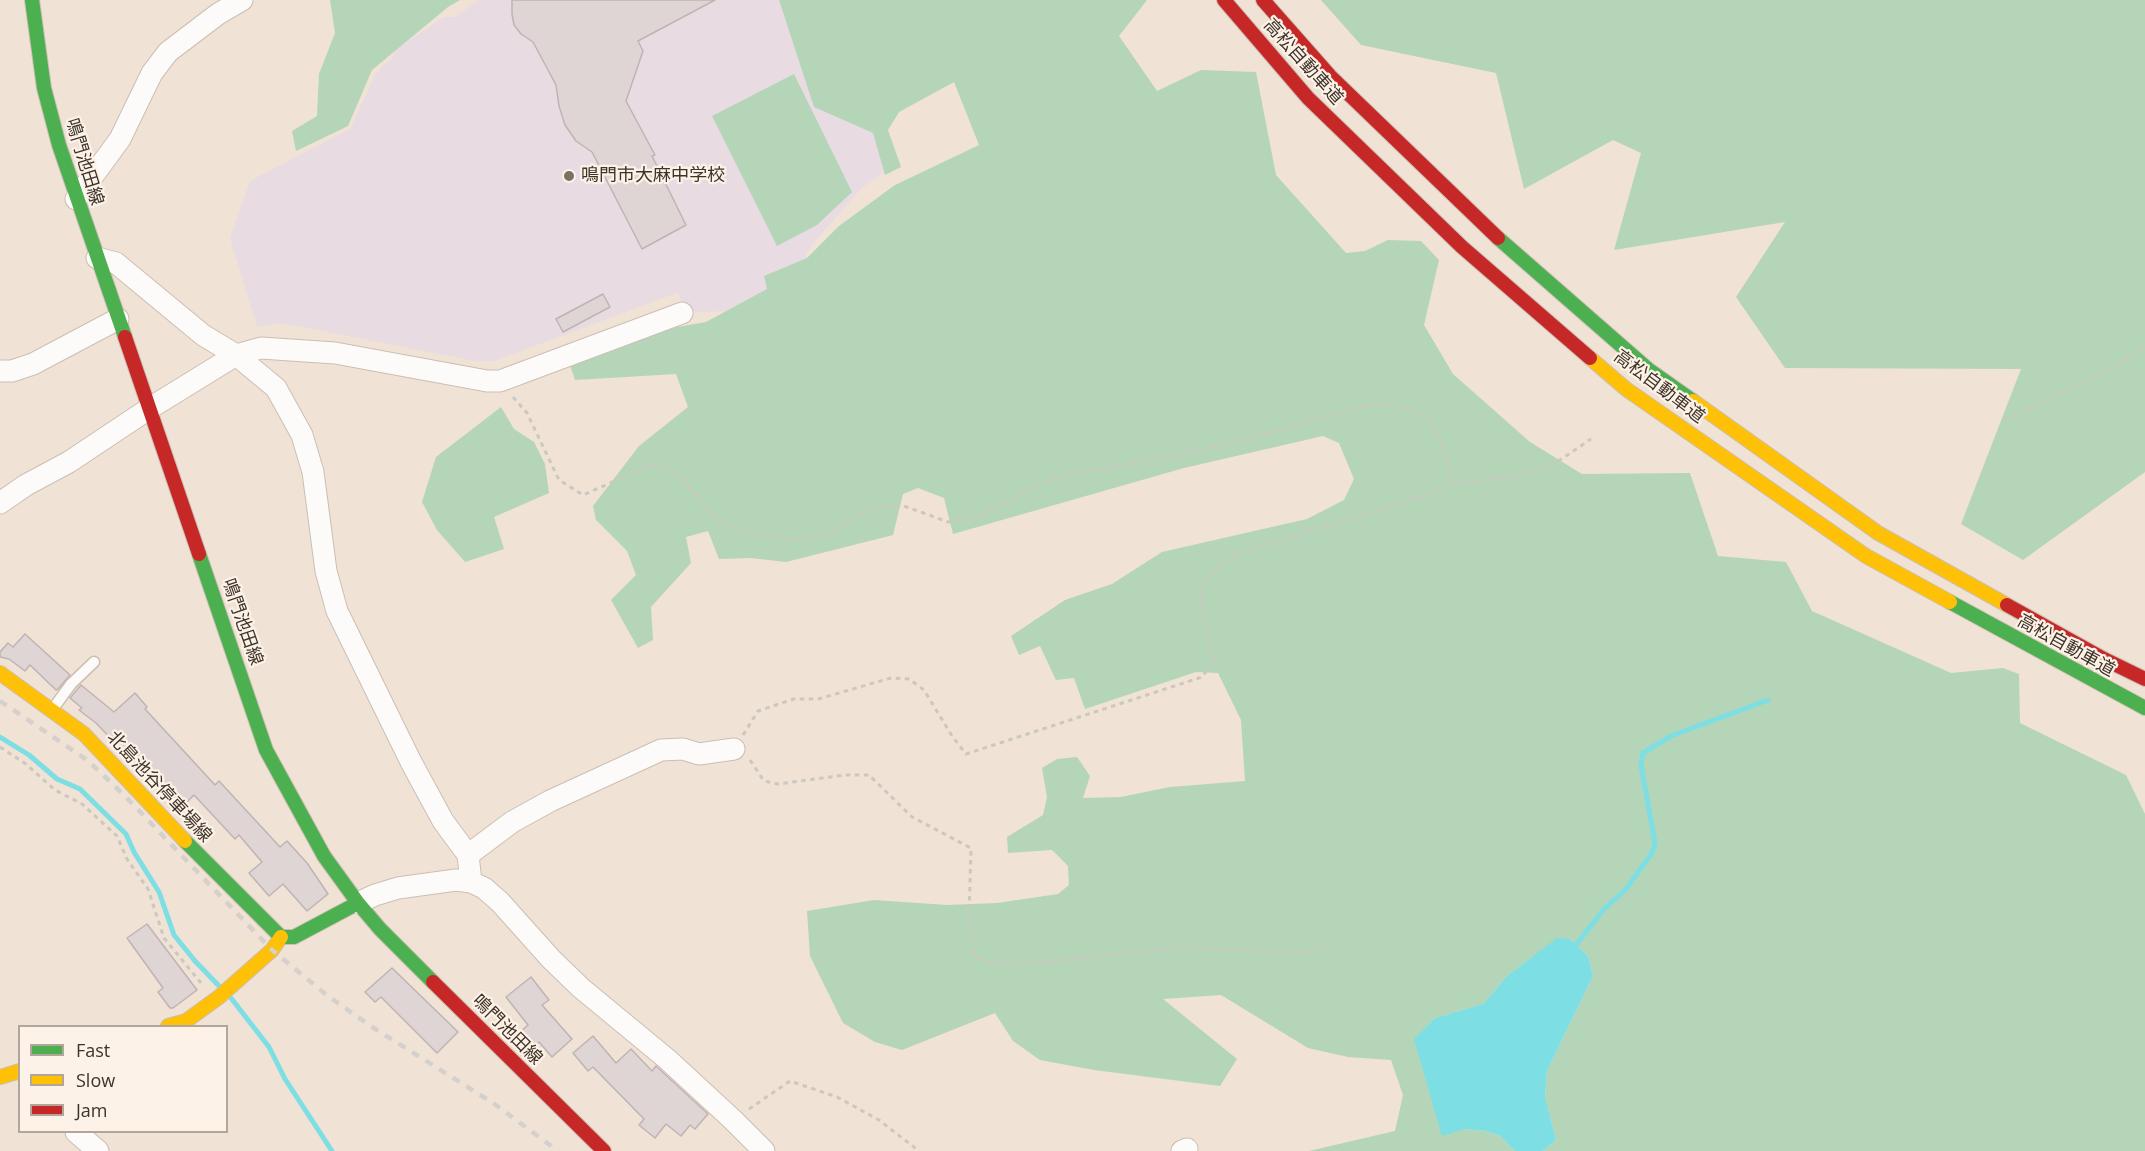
<!DOCTYPE html>
<html>
<head>
<meta charset="utf-8">
<style>
  body { margin:0 }
  #map { position:relative; width:2145px; height:1151px; overflow:hidden; background:#f0e2d4; font-family:"Open Sans",sans-serif }
  canvas { display:block }
  .legend { position:absolute; left:18px; top:1025px; width:210px; height:108px; box-sizing:border-box; background:#fdf2e7; border:2px solid #b1a69b; margin:0; padding:8px 10px; list-style:none; font-size:18px; color:#3e3329 }
  .legend li { display:flex; align-items:center; gap:12px; height:30px }
  .legend b { width:30px; border:2px solid #b1a69b }
</style>
</head>
<body>
<div id="map">
<canvas width="2145" height="1151"></canvas>
<ul class="legend">
<li><b style="height:8px;background:#4caf50"></b>Fast</li>
<li><b style="height:8px;background:#ffc107"></b>Slow</li>
<li><b style="height:8px;background:#c62828"></b>Jam</li>
</ul>
</div>
<script>
const context = document.querySelector('canvas').getContext('2d');
context.lineJoin = 'round';
function fill(path, color) { context.fillStyle = color; context.fill(path, 'evenodd'); }
const shape = rows => new Path2D(rows.map(r => 'M' + r).join(''));
function trace(path, color, width, dash) { context.strokeStyle = color; context.lineWidth = width; context.lineCap = dash ? 'butt' : 'round'; context.setLineDash(dash || []); context.stroke(path); }
function drawText(font, color, halo, rows, align = 'center') {
  context.font = font + ' "Open Sans","Noto Sans JP",sans-serif'; context.lineWidth = 4.5; context.setLineDash([]); context.textBaseline = 'middle'; context.strokeStyle = halo; context.fillStyle = color; for (const [text, x, y, turn = 0] of rows) {
    context.save(); context.translate(x, y); context.rotate((+turn || 0) * Math.PI / 180); context.textAlign = isNaN(turn) ? turn : align; if (halo) context.strokeText(text, 0, 0); context.fillText(text, 0, 0); context.restore();
  }
}
fill(shape([
  [479,0,828,0,869,96,888,169,862,188,815,241,806,253,806,264,739,311,687,312,677,293,494,361,475,361,287,324,272,324,257,327,230,238,250,181,350,129,376,73,394,56,395,50,444,17,455,17]
]), '#e8dce2');
fill(shape([
  [330,0,460,0,448,7,372,70,348,126,296,151,292,131,317,116,319,74,335,33],
  [779,0,1147,0,1119,36,1157,91,1201,70,1256,72,1276,175,1346,253,1365,251,1388,240,1421,241,1439,260,1424,325,1453,374,1530,442,1582,474,1690,473,1718,556,1786,562,1812,611,1951,673,2003,668,2019,674,2020,723,2126,775,2145,814,2145,1151,1543,1151,1556,1140,1545,1097,1547,1071,1593,976,1588,956,1570,939,1557,939,1507,976,1483,1004,1435,1018,1415,1039,1465,1129,1486,1131,1500,1136,1515,1151,1309,1151,1395,1131,1403,1095,1391,1060,1348,1057,1308,1048,1221,995,1163,999,1237,1059,1220,1086,1094,1070,1040,1060,1013,1041,995,1013,902,1050,875,1042,843,1023,810,956,807,911,874,900,947,905,997,903,1058,894,1069,885,1068,866,1052,850,1008,853,1007,837,1043,815,1047,797,1042,768,1057,759,1077,757,1090,776,1083,798,1121,797,1170,787,1245,781,1241,720,1218,673,1196,672,1085,709,1074,678,1056,680,1040,646,1019,655,1011,636,1065,600,1112,584,1162,552,1307,519,1344,500,1354,479,1339,443,1323,436,1184,468,953,534,944,498,918,488,903,494,893,535,786,562,751,558,719,559,708,531,686,537,691,563,651,607,653,640,638,648,611,600,636,575,627,551,596,520,593,506,639,446,688,407,676,374,575,380,570,365,672,328,706,322,767,289,764,276,807,258,839,226,895,185,979,145,954,82,899,112,888,130,901,167,885,175,873,133,814,107],
  [1321,0,2145,0,2145,472,2023,560,1961,524,2021,369,1785,368,1736,297,1785,222,1614,250,1641,153,1613,140,1524,189,1496,73,1361,45],
  [794,74,852,192,817,225,777,246,712,116],
  [501,407,514,429,534,442,545,464,549,493,494,517,504,549,465,562,437,530,422,502,436,457]
]), '#b4d5b8');
fill(shape([
  [1557,938,1570,939,1588,956,1593,976,1547,1071,1545,1097,1556,1140,1543,1151,1515,1151,1500,1136,1486,1131,1465,1129,1442,1136,1414,1039,1435,1018,1483,1004,1507,976]
]), '#7ddee4');
trace(shape([
  [0,737,29,755,57,779,80,789,126,834,134,852,159,892,174,935,195,961,220,987],
  [1572,950,1604,909,1626,889,1652,853,1655,843,1641,765,1643,753,1671,736,1768,700],
  [231,998,269,1047,285,1079,332,1151]
]), '#7ddee4', 5);
const building = shape([
  [512,0,715,0,638,41,643,51,626,101,655,155,652,156,686,225,642,249,592,152,576,141,565,125,559,106,556,85,533,42,521,34,514,25,512,14,512,0],
  [603,294,610,307,563,332,556,319,603,294],
  [25,634,70,675,58,689,56,690,30,665,25,671,9,659,0,657,0,652,8,643,13,647,25,634],
  [81,685,114,712,135,693,147,707,145,709,215,785,219,781,280,847,287,841,307,863,328,894,307,911,283,884,269,896,249,873,262,862,239,835,235,839,194,795,183,806,149,769,144,773,96,723,79,710,82,708,70,698,81,685],
  [147,924,197,990,173,1008,170,1008,158,992,163,988,127,938,147,924],
  [392,968,458,1032,437,1053,381,997,375,1002,365,992,392,968],
  [531,977,549,1000,542,1005,572,1039,552,1057,539,1042,531,1049,518,1034,528,1025,506,997,531,977],
  [593,1036,616,1063,631,1049,652,1071,656,1066,708,1114,695,1129,690,1125,681,1136,666,1124,655,1138,639,1125,644,1119,593,1067,588,1071,573,1053,593,1036]
]);
fill(building, '#dfd5d4');
trace(building, '#beb4b4', 1.5);
const lane = shape([
  [52,710,71,684,94,662]
]);
const street = shape([
  [76,199,120,139,152,73,168,52,218,14,242,0],
  [97,258,116,263,203,335,236,355,276,388,302,435,313,472,326,571,337,611,411,762,443,821,468,855,471,882],
  [0,371,12,371,33,364,118,319],
  [0,503,26,485,69,462,150,408,236,355,261,348,335,353,487,381,500,381,682,313],
  [468,855,512,822,550,801,661,750,683,749,699,754,734,749],
  [358,903,375,895,398,888,456,880,471,882,484,888,500,902,551,959,581,988,667,1059,732,1119,764,1151],
  [76,1132,98,1151],
  [1182,1151,1187,1149]
]);
const fast = shape([
  [32,0,44,88,59,145,125,337],
  [1498,238,1649,370,1693,401],
  [199,554,266,750,324,856,358,903,380,929,433,982],
  [1950,602,2145,708],
  [185,841,281,937,294,937,358,903]
]);
const slow = shape([
  [1590,358,1626,389,1866,556,1950,602],
  [1693,401,1878,533,2007,605],
  [0,673,84,734,185,841],
  [168,1026,186,1021,219,997,272,950,281,937],
  [0,1077,20,1071]
]);
const jam = shape([
  [1224,0,1308,98,1462,247,1590,358],
  [1263,0,1330,76,1498,238],
  [125,337,199,554],
  [2007,605,2104,659,2145,679],
  [433,982,604,1151]
]);
trace(lane, '#cbbfb4', 13);
trace(street, '#cbbfb4', 23);
trace(fast, '#cbbfb4', 16);
trace(slow, '#cbbfb4', 16);
trace(jam, '#cbbfb4', 16);
trace(shape([
  [513,397,527,413,559,480,583,495,651,465,675,470,710,513,742,532,799,540,828,534,874,507,904,506,948,522,981,516,1036,486,1070,472,1105,469,1201,450,1263,435,1370,404,1401,406,1428,418,1442,444,1453,484],
  [2004,421,2116,366,2145,346],
  [743,735,758,711,794,699,818,699,891,678,909,679,924,690,952,736,966,754,1202,677,1214,660,1203,619,1202,584,1218,566,1241,552,1427,495,1453,484,1518,476,1557,462,1591,439],
  [0,747,26,764,55,790,82,804,117,836,127,859,148,889,164,938,201,983],
  [750,760,764,781,778,784,845,775,869,775,912,817,971,848,969,917,974,955,985,962,1011,965,1177,948,1309,952,1333,946],
  [749,1109,790,1081,837,1097,879,1120,919,1151]
]), '#cbc7c1', 3, [4.5, 4.5]);
trace(lane, '#fdfbf9', 10);
trace(street, '#fdfbf9', 21);
trace(fast, '#4caf50', 14);
trace(slow, '#ffc107', 14);
trace(jam, '#c62828', 14);
trace(shape([
  [0,701,87,760,125,796,272,950,328,996,372,1027,493,1103,558,1151]
]), '#d5d0cc', 4.5, [8, 8]);
for (const [x, y, r, color] of [
  [569,176,6,"#7c7065"]
]) { const dot = new Path2D(); dot.arc(x, y, r, 0, 2 * Math.PI); context.fillStyle = color; context.fill(dot); trace(dot, '#fdf2e7', 2); }
drawText('18px', '#3e3329', '#fdf2e7', [
  ["高松自動車道",1303,62,48],
  ["鳴門池田線",84,162,73],
  ["高松自動車道",1659,387,37],
  ["鳴門池田線",242,622,71],
  ["高松自動車道",2066,646,29],
  ["北島池谷停車場線",159,787,47],
  ["鳴門池田線",507,1030,45]
]);
drawText('18px', '#3e3329', '#fdf2e7', [
  ["鳴門市大麻中学校",581,176]
], 'left');
</script>
</body>
</html>
